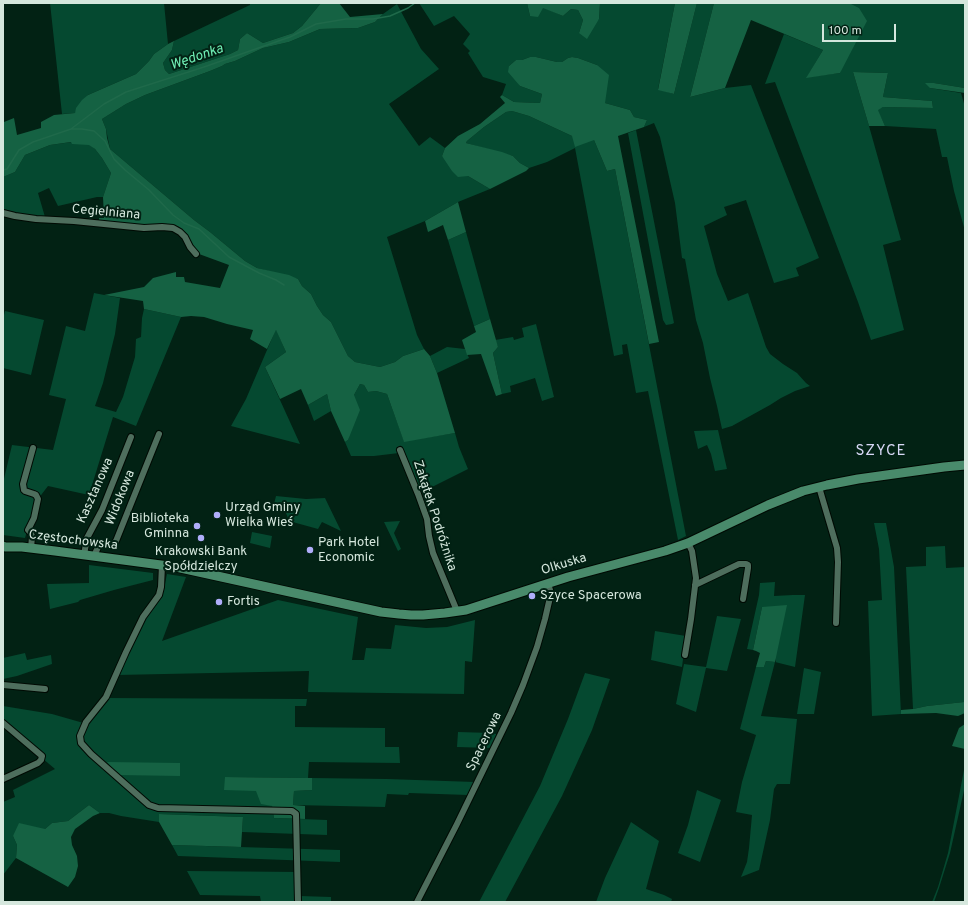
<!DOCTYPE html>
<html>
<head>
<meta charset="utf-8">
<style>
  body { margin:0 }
  #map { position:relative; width:968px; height:905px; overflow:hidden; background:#022214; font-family:Overpass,sans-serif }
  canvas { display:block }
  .frame { position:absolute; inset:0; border:4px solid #d5e7dd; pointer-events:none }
  .scale { position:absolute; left:822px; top:24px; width:74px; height:18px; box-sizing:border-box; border:2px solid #d5e7dd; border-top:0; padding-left:5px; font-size:12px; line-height:14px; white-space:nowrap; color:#d5e7dd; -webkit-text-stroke:3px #022214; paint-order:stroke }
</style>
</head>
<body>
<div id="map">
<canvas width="968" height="905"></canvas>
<div class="frame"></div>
<div class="scale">100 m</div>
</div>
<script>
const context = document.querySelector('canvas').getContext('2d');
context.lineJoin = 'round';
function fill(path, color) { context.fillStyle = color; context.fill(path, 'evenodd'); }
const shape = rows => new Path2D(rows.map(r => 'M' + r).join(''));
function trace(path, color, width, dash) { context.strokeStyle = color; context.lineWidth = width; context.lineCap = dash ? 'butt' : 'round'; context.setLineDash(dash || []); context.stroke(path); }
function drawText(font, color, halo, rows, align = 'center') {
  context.font = font + ' Overpass,sans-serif'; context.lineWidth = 4; context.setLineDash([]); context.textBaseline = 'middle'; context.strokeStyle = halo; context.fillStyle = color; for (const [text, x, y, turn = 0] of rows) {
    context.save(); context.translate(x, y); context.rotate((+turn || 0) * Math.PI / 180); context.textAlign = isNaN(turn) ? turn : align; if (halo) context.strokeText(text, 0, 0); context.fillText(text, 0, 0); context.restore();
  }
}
fill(shape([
  [50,3,164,3,168,44,154,54,149,61,136,74,88,95,75,113,62,114],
  [250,3,321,3,302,26,293,33,263,43,247,33,240,39,238,50,230,54,169,74,165,70,163,63,172,50,174,41,250,5],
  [419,3,527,3,530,16,543,7,563,16,571,9,578,10,583,20,579,33,599,19,600,3,675,3,658,89,674,94,697,3,714,3,690,97,725,88,751,85,819,258,796,268,799,276,774,283,746,200,724,207,727,215,704,226,717,274,728,301,748,293,766,347,770,354,783,364,797,373,806,383,810,386,795,391,781,398,770,405,732,426,722,429,717,406,710,378,703,343,696,320,685,259,682,258,675,203,660,137,654,123,644,127,647,120,634,117,630,110,605,103,597,65,578,58,572,57,568,58,562,62,557,62,536,57,530,57,522,60,516,60,509,66,520,86,542,94,540,103,514,102,502,95,506,84,483,77,468,53,470,51,463,44,470,34,454,16,434,26],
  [849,3,965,3,965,88,934,83,930,88,961,93,965,107,965,153,964,153,965,158,965,231,954,191,947,157,942,157,936,129,885,126,877,109,883,107,933,108,932,101,883,97,888,73,853,72,869,126,901,240,883,245,904,330,871,340,858,302,775,82,765,84,784,34,823,50,807,77,840,73],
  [397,4,421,49,439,69,389,104,419,146,430,137,445,148,442,156,468,176,490,189,458,202,425,221,387,237,417,335,424,349,403,356,395,362,380,367,355,362,348,356,331,322,323,315,317,306,311,294,302,286,298,279,257,268,245,261,210,232,194,220,110,149,106,129,102,119,126,104,145,95,210,71,222,66,225,64,235,61,263,48,289,42,320,29,358,28,375,22,383,14],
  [512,111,529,116,572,136,594,140,607,171,615,169,686,536,678,540,648,391,636,393,627,344,622,345,623,354,614,356,575,148,547,162,529,168,520,163,513,156,466,143,467,141,484,127,506,112],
  [636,130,674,323,672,324,666,325,663,320,628,133],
  [72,142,72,144,89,144,95,149,102,158,111,173,103,197,97,197,58,206,49,188,38,193,45,217,24,215,3,209,3,177,15,172,25,155,50,145],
  [466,232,490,319,474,326,448,240],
  [94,293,120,298,115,334,103,383,95,406,116,412,123,397,135,357,136,339,141,337,142,318,144,309,181,317,136,426,113,417,89,495,48,486,35,503,25,538,3,535,3,483,12,445,53,450,66,399,49,395,66,326,85,331],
  [5,311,44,320,31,375,3,368,3,319],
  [536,324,554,397,542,401,535,378,510,386,511,392,502,394,493,353,498,347,495,340,513,337,514,340,524,337,522,328],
  [276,329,286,352,265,367,300,444,231,426,246,399],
  [447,347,465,349,469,358,437,373,430,356],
  [360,384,364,385,368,392,376,391,387,394,404,441,455,433,459,447,468,469,432,487,414,491,399,453,374,456,351,456,345,442,348,440,354,395],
  [327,394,331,411,314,421,308,405],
  [718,430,727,469,715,471,711,454,707,445,698,449,694,431],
  [276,496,306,499,325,498,341,531,322,522,318,529,289,521,286,513,274,504],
  [400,521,394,533,401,549,398,551,384,522],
  [874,523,886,523,894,567,901,714,872,716,868,601,882,600,879,549],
  [252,532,272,536,270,548,250,543],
  [945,546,946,568,965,567,965,700,964,702,927,706,913,709,906,567,926,566,926,547],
  [89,565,153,573,153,580,114,590,80,600,78,602,50,609,47,584,89,583],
  [167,574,186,577,162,641,278,600,358,617,352,660,364,660,366,648,391,649,395,625,426,628,447,627,475,620,472,662,465,661,464,694,308,692,309,671,117,675,139,629,149,613,159,600,164,589],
  [775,582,774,596,793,595,805,595,795,667,775,662,761,716,797,719,790,784,777,784,774,789,770,820,759,870,741,877,747,862,749,848,752,815,736,812,742,782,756,735,740,729,756,667,764,667,766,661,776,662,762,607,753,650,747,649,759,595,760,583],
  [717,616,741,619,727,671,706,668,696,712,676,704,684,664,706,667],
  [655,631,686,636,682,667,651,660],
  [25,653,27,660,51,655,52,664,17,676,3,679,3,658],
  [804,668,821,672,814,714,797,714],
  [585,673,610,679,592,730,562,796,505,902,479,902,540,786,568,719],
  [106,698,307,699,306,706,295,706,295,727,385,728,385,747,399,747,400,763,309,762,308,778,225,777,257,791,272,806,274,818,327,820,327,835,242,832,243,817,160,814,159,822,121,816,109,813,100,813,89,805,68,821,52,823,45,829,13,836,17,845,16,858,3,875,3,802,15,797,13,790,55,769,3,725,3,706,52,714,87,724],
  [458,732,492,733,496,734,497,736,491,748,457,747],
  [964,770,965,770,965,786,950,853,939,888,934,902,932,902,938,887,948,853],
  [312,778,387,779,475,782,468,795,409,793,408,795,387,794,385,807,293,805,294,791,312,790],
  [697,790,721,800,700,862,678,853,688,825],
  [631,822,659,841,646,889,664,895,672,899,671,902,596,902,605,878],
  [172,845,340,850,340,862,178,856],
  [187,871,300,872,300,896,331,897,331,902,261,902,260,896,200,895]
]), '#054930');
fill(shape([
  [321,3,339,3,350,17,383,14,375,22,358,28,320,29,289,42,263,48,235,61,225,64,222,66,210,71,145,95,126,104,102,119,106,129,107,138,110,149,194,220,210,232,245,261,257,268,289,275,298,279,302,286,311,294,317,306,323,315,331,322,348,356,355,362,380,367,395,362,403,356,424,349,430,356,437,373,455,433,404,442,387,394,376,391,368,392,364,385,360,384,354,395,360,410,348,440,345,442,331,411,327,394,308,405,301,389,280,399,265,367,286,352,276,330,267,349,250,339,253,330,227,324,204,317,191,316,181,317,144,309,143,301,104,295,144,287,153,278,176,272,176,277,184,277,185,282,220,288,229,265,199,254,188,237,179,227,170,224,143,225,99,220,99,218,104,218,103,197,111,173,102,158,95,149,89,145,72,144,71,142,50,145,25,155,15,172,3,177,3,144,4,122,14,118,17,135,41,128,41,122,54,115,75,113,76,108,82,100,88,95,136,74,149,61,154,54,168,44,174,41,172,50,163,63,165,70,169,74,230,54,238,50,240,39,247,33,263,43,293,33,302,26],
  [527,3,600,3,599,19,587,39,579,33,583,20,578,10,571,9,563,16,543,8,538,17,530,16],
  [675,3,697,3,674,94,658,90],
  [714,3,849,3,859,8,867,21,840,73,806,78,823,50,751,20,725,88,690,97],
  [530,57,536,57,557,62,562,62,568,58,572,57,578,58,597,65,609,75,605,103,630,110,634,117,647,120,644,127,618,136,659,342,649,344,615,169,607,171,594,140,575,147,572,136,529,116,512,111,506,112,484,127,467,141,466,143,502,152,513,156,520,163,529,168,526,171,490,189,468,176,458,177,452,171,442,156,445,148,458,136,480,124,505,103,500,97,502,95,514,102,540,103,542,94,520,86,508,72,509,66,516,60,522,60],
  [853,72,888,73,883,97,932,101,933,108,883,107,878,110,885,126,869,126],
  [925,83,934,83,965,88,965,93,930,88],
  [458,202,466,232,448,240,443,225,428,232,425,221],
  [490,319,498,347,493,353,502,394,496,396,481,354,467,355,462,340,476,332,474,326],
  [787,605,775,662,766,661,764,667,756,667,760,653,756,651,753,650,762,607],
  [965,700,965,713,958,716,936,713,901,714,901,710,913,709,927,706,964,702],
  [965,724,965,749,952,746,959,728],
  [107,762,180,763,180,776,118,775],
  [225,777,312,778,312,790,294,791,293,805,305,806,305,819,274,818,272,806,261,804,256,791,224,790],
  [89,805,100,813,93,816,75,829,71,837,72,845,77,856,78,866,75,877,68,887,16,858,17,845,13,836,19,823,45,829,52,823,68,821],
  [159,814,243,817,241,847,172,845,159,822]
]), '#156243');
trace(shape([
  [71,129,82,129,94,131,105,141,114,159,125,170,149,190,173,215,184,223,199,229,229,257,259,273,276,280,284,285],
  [3,170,7,169,19,150,33,142,71,129,104,104,126,92,204,67,267,45,290,37,316,24,346,19,373,19,390,16,408,8,415,3]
]), '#1f694a', 1.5);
const minor = shape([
  [3,213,15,216,36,219,74,221,144,228,162,227,173,228,180,232,185,237,190,247,196,254],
  [400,450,418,494,427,519,429,536,433,553,457,611],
  [819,487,837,548,838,562,836,623],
  [31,549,32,536,31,533,28,530,34,518,38,499,36,495,34,494,25,491,24,490,23,484,33,448],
  [84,555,87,538,102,510,131,437],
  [94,556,99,545,101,544,110,545,114,544,116,541,159,434],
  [162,565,161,587,159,595,143,617,126,652,106,697,86,722,80,736,81,743,91,754,149,805,158,808,292,811,296,814,298,902],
  [695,585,739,564,746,564,748,565,748,568,743,599],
  [685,655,691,619,696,578,692,551,688,543],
  [3,685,45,689],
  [3,723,42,756,41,760,38,763,3,779],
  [417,902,457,824,511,713,523,685,537,647,545,619,551,593,548,584]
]);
const primary = shape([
  [3,546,5,547,22,547,55,551,176,567,381,612,399,614,411,615,423,615,445,613,466,610,568,577,665,551,688,543,768,505,803,491,827,485,858,479,944,467,965,465]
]);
trace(minor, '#000a03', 8);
trace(primary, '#000a03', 11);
trace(minor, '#4e6e5d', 6);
trace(primary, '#498a6b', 9);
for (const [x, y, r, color] of [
  [217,515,4,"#b0aefa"],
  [197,526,4,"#b0aefa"],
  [201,538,4,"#b0aefa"],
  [310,550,4,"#b0aefa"],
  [532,596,4,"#b0aefa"],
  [219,602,4,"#b0aefa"]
]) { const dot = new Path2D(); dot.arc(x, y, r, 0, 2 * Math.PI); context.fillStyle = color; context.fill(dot); trace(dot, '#022214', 1.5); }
drawText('13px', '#d5e7dd', '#022214', [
  ["Cegielniana",106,213,5],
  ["Kasztanowa",96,491,-66],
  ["Widokowa",121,498,-68],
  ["Zakątek Podróżnika",434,516,72],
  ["Częstochowska",73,541,7],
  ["Olkuska",564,565,-17],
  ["Spacerowa",485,742,-64]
]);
drawText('13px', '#d5e7dd', '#022214', [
  ["Urząd Gminy",225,508],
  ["Wielka Wieś",225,523],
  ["Biblioteka",189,519,"right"],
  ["Gminna",189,534,"right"],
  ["Park Hotel",318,543],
  ["Economic",318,558],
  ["Krakowski Bank",201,552,"center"],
  ["Spółdzielczy",201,567,"center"],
  ["Szyce Spacerowa",540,596],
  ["Fortis",227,602]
], 'left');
drawText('italic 14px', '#6feeb4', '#022214', [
  ["Wędonka",197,58,-19]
]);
context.letterSpacing = '1px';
drawText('15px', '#d7d7f5', '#022214', [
  ["SZYCE",881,452]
]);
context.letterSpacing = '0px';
</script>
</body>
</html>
